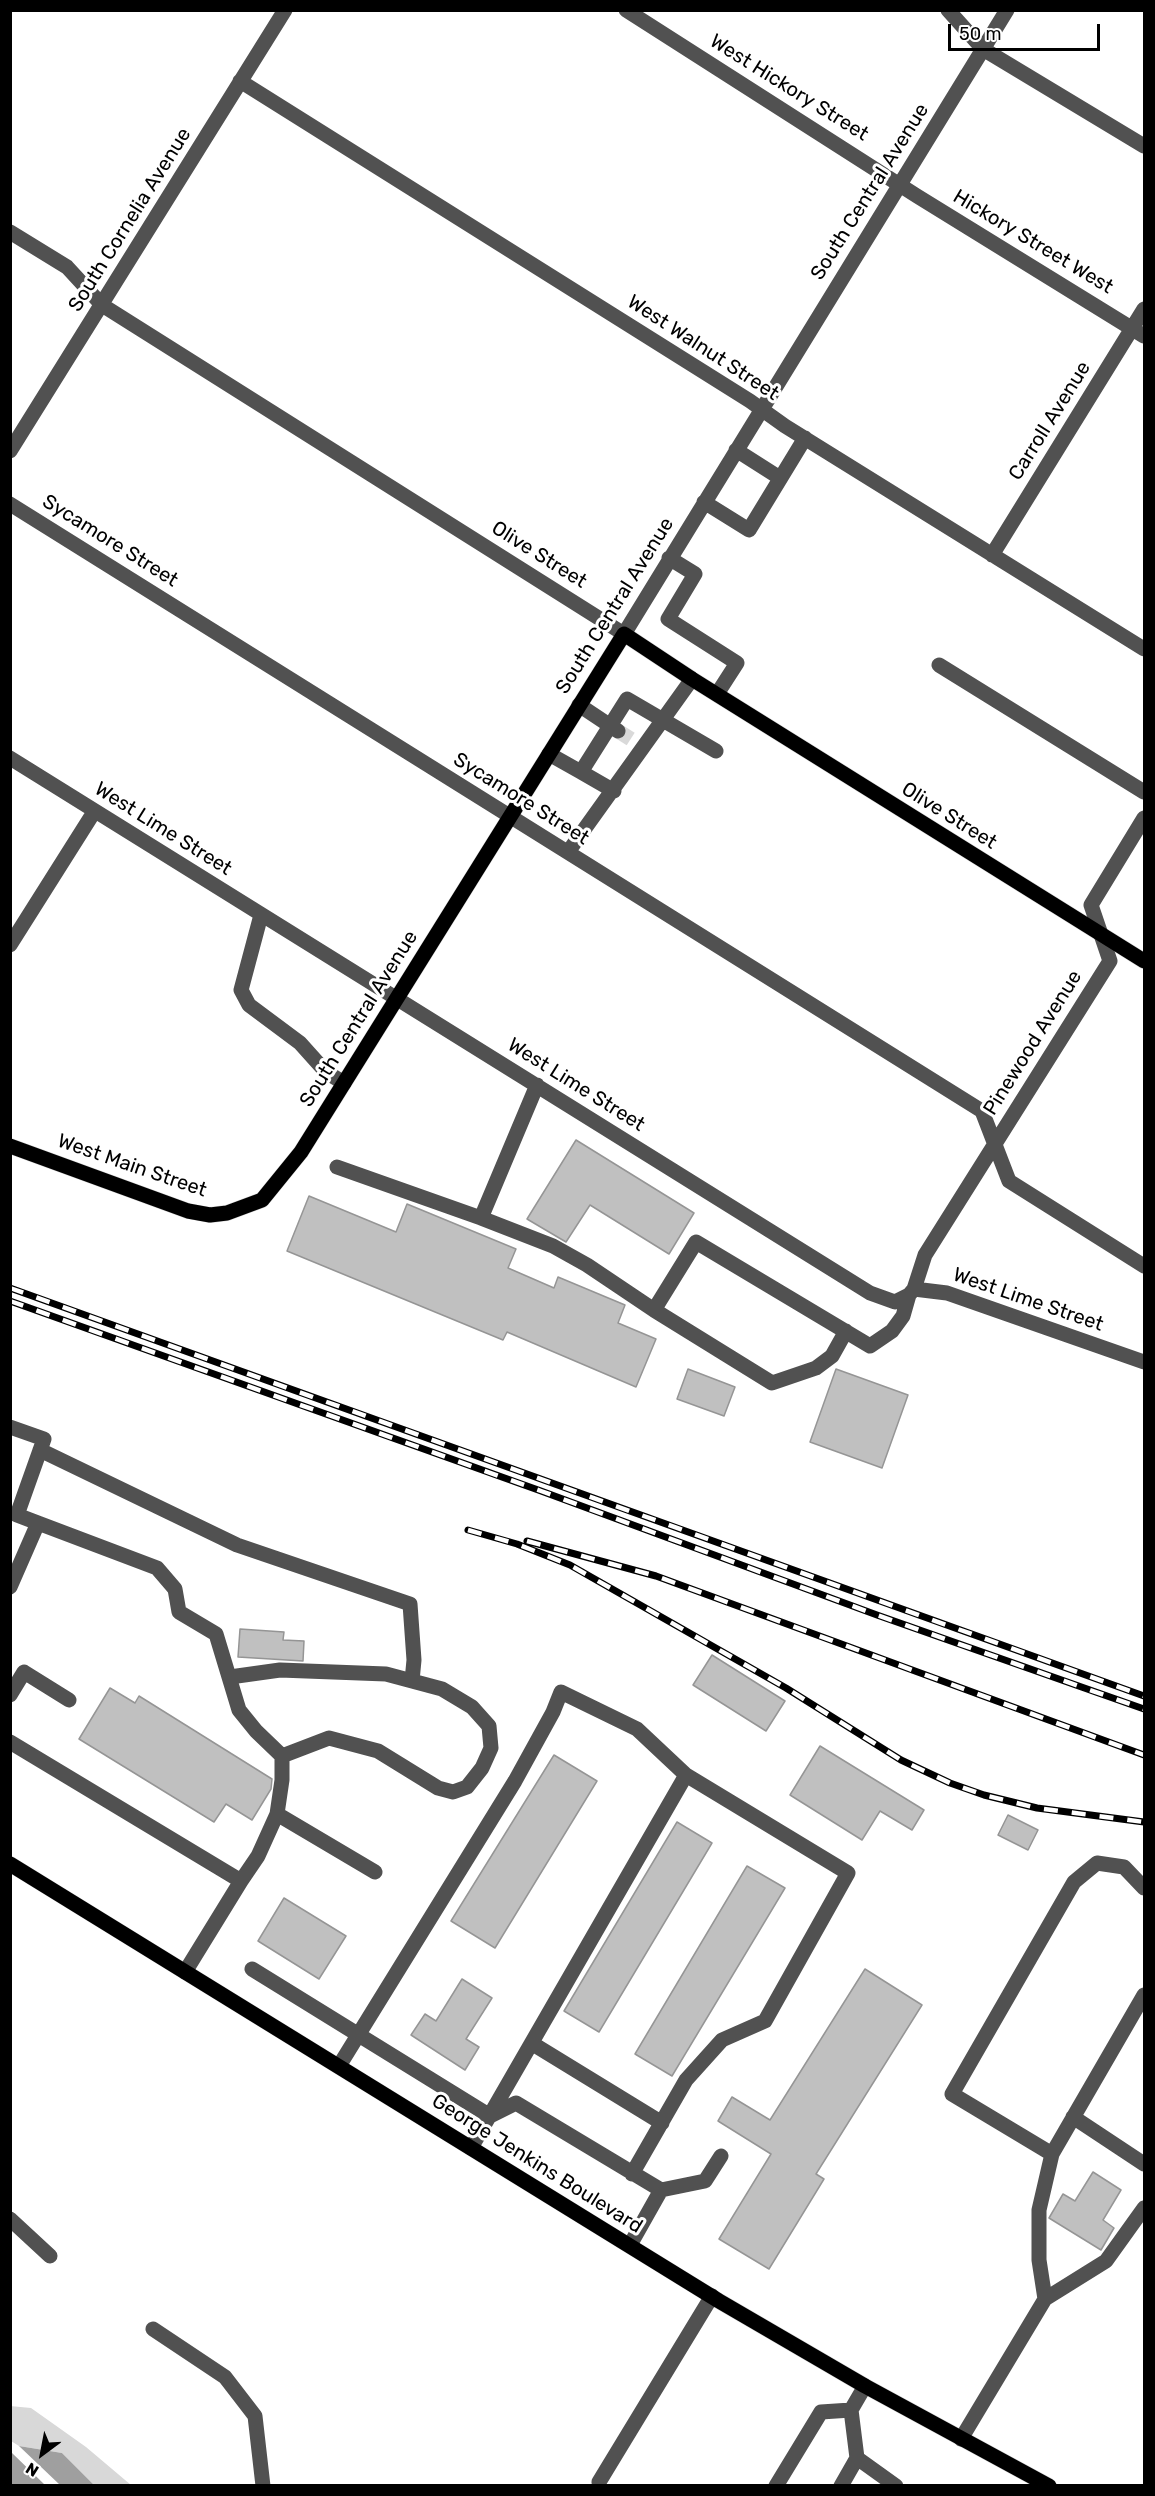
<!DOCTYPE html>
<html>
<head>
<meta charset="utf-8">
<style>
  body { margin:0 }
  #map { position:relative; width:1155px; height:2496px; overflow:hidden; background:#fff; font-family:Rubik,sans-serif }
  canvas { display:block }
  .frame { position:absolute; inset:0; border:12px solid #000; pointer-events:none }
  .north { position:absolute; left:12px; top:2424px; width:60px; height:60px; -webkit-text-stroke:4px #fff; paint-order:stroke; rotate:212deg; font-size:16px; font-weight:700; line-height:24px; text-align:center; color:#000 }
  .north::after { content:''; display:block; margin:auto; width:21px; height:27px; background:#000; clip-path:polygon(50% 0,100% 100%,50% 72%,0 100%) }
  .scale { position:absolute; left:948px; top:24px; width:152px; height:27px; box-sizing:border-box; border:3px solid #000; border-top:0; padding-left:8px; font-size:18px; line-height:21px; white-space:nowrap; color:#000; -webkit-text-stroke:4px #fff; paint-order:stroke }
</style>
</head>
<body>
<div id="map">
<canvas width="1155" height="2496"></canvas>
<div class="frame"></div>
<div class="north">N</div>
<div class="scale">50 m</div>
</div>
<script>
const context = document.querySelector('canvas').getContext('2d');
context.lineJoin = 'round';
function fill(path, color) { context.fillStyle = color; context.fill(path, 'evenodd'); }
const shape = rows => new Path2D(rows.map(r => 'M' + r).join(''));
function trace(path, color, width, dash) { context.strokeStyle = color; context.lineWidth = width; context.lineCap = dash ? 'butt' : 'round'; context.setLineDash(dash || []); context.stroke(path); }
function drawText(font, color, halo, rows, align = 'center') {
  context.font = font + ' Rubik,sans-serif'; context.lineWidth = 6; context.setLineDash([]); context.textBaseline = 'middle'; context.strokeStyle = halo; context.fillStyle = color; for (const [text, x, y, turn = 0] of rows) {
    context.save(); context.translate(x, y); context.rotate((+turn || 0) * Math.PI / 180); context.textAlign = isNaN(turn) ? turn : align; if (halo) context.strokeText(text, 0, 0); context.fillText(text, 0, 0); context.restore();
  }
}
fill(shape([
  [10,2406,31,2408,86,2447,131,2485,94,2485,62,2453,19,2446,11,2441]
]), '#d8d8d8');
fill(shape([
  [19,2446,62,2453,94,2485,60,2485],
  [10,2452,11,2452,45,2485,11,2485]
]), '#9f9f9f');
const building = shape([
  [576,1140,694,1213,669,1254,590,1205,566,1242,527,1219,576,1140],
  [309,1196,396,1232,407,1204,516,1249,508,1268,554,1288,558,1277,625,1305,618,1323,656,1339,636,1387,507,1332,503,1340,287,1251,309,1196],
  [688,1369,735,1387,724,1416,677,1399,688,1369],
  [836,1369,908,1395,882,1468,810,1442,836,1369],
  [240,1629,284,1632,283,1640,304,1641,303,1661,238,1657,240,1629],
  [712,1655,785,1701,766,1731,693,1685,712,1655],
  [110,1688,135,1703,139,1696,272,1779,271,1789,252,1820,226,1804,214,1822,79,1739,110,1688],
  [820,1746,924,1810,912,1830,880,1811,862,1840,790,1795,820,1746],
  [554,1755,597,1781,495,1948,451,1921,554,1755],
  [1008,1815,1038,1830,1028,1850,998,1835,1008,1815],
  [677,1822,712,1843,599,2032,564,2011,677,1822],
  [747,1866,785,1888,672,2076,635,2054,747,1866],
  [284,1898,346,1936,319,1979,258,1941,284,1898],
  [865,1969,922,2005,816,2174,824,2179,769,2269,719,2239,771,2154,718,2121,732,2097,770,2120,865,1969],
  [462,1979,492,1998,466,2039,479,2047,465,2070,411,2035,425,2014,436,2021,462,1979],
  [1093,2172,1121,2190,1103,2220,1114,2228,1101,2250,1049,2218,1063,2194,1075,2201,1093,2172]
]);
fill(building, '#c0c0c0');
trace(building, '#959595', 1.5);
trace(shape([
  [618,731,637,743]
]), '#d9d9d9', 15, [15, 8]);
const major = shape([
  [10,1146,188,1211,210,1215,227,1213,262,1200,301,1152,624,634,692,679,1144,961],
  [10,1864,719,2301,865,2386,1049,2486]
]);
trace(major, '#dbdbdb', 16);
trace(shape([
  [626,10,917,196,1144,336],
  [948,10,983,49,1144,146],
  [240,81,750,401,785,426,1144,649],
  [10,232,67,267,102,305,624,634,1007,10],
  [736,450,780,478],
  [10,451,285,10],
  [704,502,749,530,805,438],
  [10,504,982,1111,1009,1181,1144,1266],
  [992,555,1144,309],
  [669,558,695,574,668,619,737,663,717,694],
  [939,665,1144,792],
  [579,705,618,731],
  [549,754,581,772],
  [10,758,870,1293,895,1302,909,1295,914,1289,925,1255,1110,961,1091,905,1144,818],
  [614,791,581,772,627,699,716,751],
  [568,852,692,679],
  [261,915,241,990,249,1005,300,1043,326,1072,344,1083],
  [10,945,94,812],
  [337,1167,481,1218,537,1085],
  [481,1218,553,1246,587,1265,654,1310],
  [914,1289,947,1293,1144,1362],
  [846,1331,832,1356,816,1368,772,1383,654,1310,696,1242,870,1346,892,1331,903,1316,909,1295],
  [10,1427,44,1439,17,1515,38,1523],
  [40,1450,237,1545,410,1604,414,1660,412,1681],
  [10,1587,38,1523,157,1568,175,1589,179,1612,216,1634,239,1710,256,1731,282,1756,282,1780,277,1814,258,1856,241,1881],
  [230,1677,280,1670,386,1674,442,1689,472,1707,489,1726,491,1748,482,1768,467,1787,453,1792,438,1788,378,1751,329,1738,282,1756],
  [10,1695,24,1672,69,1700],
  [10,1742,241,1881,185,1972],
  [277,1814,375,1872],
  [252,1969,490,2116,516,2103,661,2190,705,2181,721,2156],
  [533,2044,662,2123],
  [339,2066,515,1781,553,1712,561,1692,637,1729,686,1775,471,2148],
  [1073,2117,1144,2164],
  [1052,2154,952,2094,1074,1882,1097,1863,1124,1867,1144,1888],
  [632,2174,686,2080,722,2040,765,2021,848,1873,686,1775],
  [10,2219,50,2256],
  [630,2245,661,2190],
  [1045,2299,1039,2260,1039,2210,1052,2154,1144,1995],
  [153,2329,225,2377,255,2416,263,2486],
  [865,2386,851,2410,857,2458,896,2486],
  [961,2439,1045,2299,1106,2261,1144,2208],
  [599,2482,712,2296],
  [776,2486,821,2412,851,2410],
  [841,2486,857,2458]
]), '#515151', 15);
trace(major, '#000', 15);
const rail = shape([
  [10,1288,1144,1696],
  [10,1301,541,1491,877,1615,1144,1709],
  [468,1530,517,1544,570,1565,786,1688,901,1760,950,1783,984,1795,1037,1808,1144,1822],
  [527,1541,656,1576,1144,1755]
]);
trace(rail, '#000', 7);
trace(rail, '#fff', 4.5, [14]);
drawText('20px', '#000', '#fff', [
  ["West Hickory Street",789,88,32],
  ["South Central Avenue",870,192,-58],
  ["South Cornelia Avenue",130,220,-58],
  ["Hickory Street West",1033,242,31],
  ["West Walnut Street",703,348,33],
  ["Carroll Avenue",1050,421,-58],
  ["Sycamore Street",110,541,32],
  ["Olive Street",539,555,32],
  ["South Central Avenue",615,606,-58],
  ["Sycamore Street",521,799,32],
  ["Olive Street",949,816,32],
  ["West Lime Street",163,829,32],
  ["South Central Avenue",359,1019,-58],
  ["Pinewood Avenue",1033,1043,-58],
  ["West Lime Street",576,1085,32],
  ["West Main Street",132,1166,19],
  ["West Lime Street",1028,1300,19],
  ["George Jenkins Boulevard",537,2164,32]
]);
</script>
</body>
</html>
